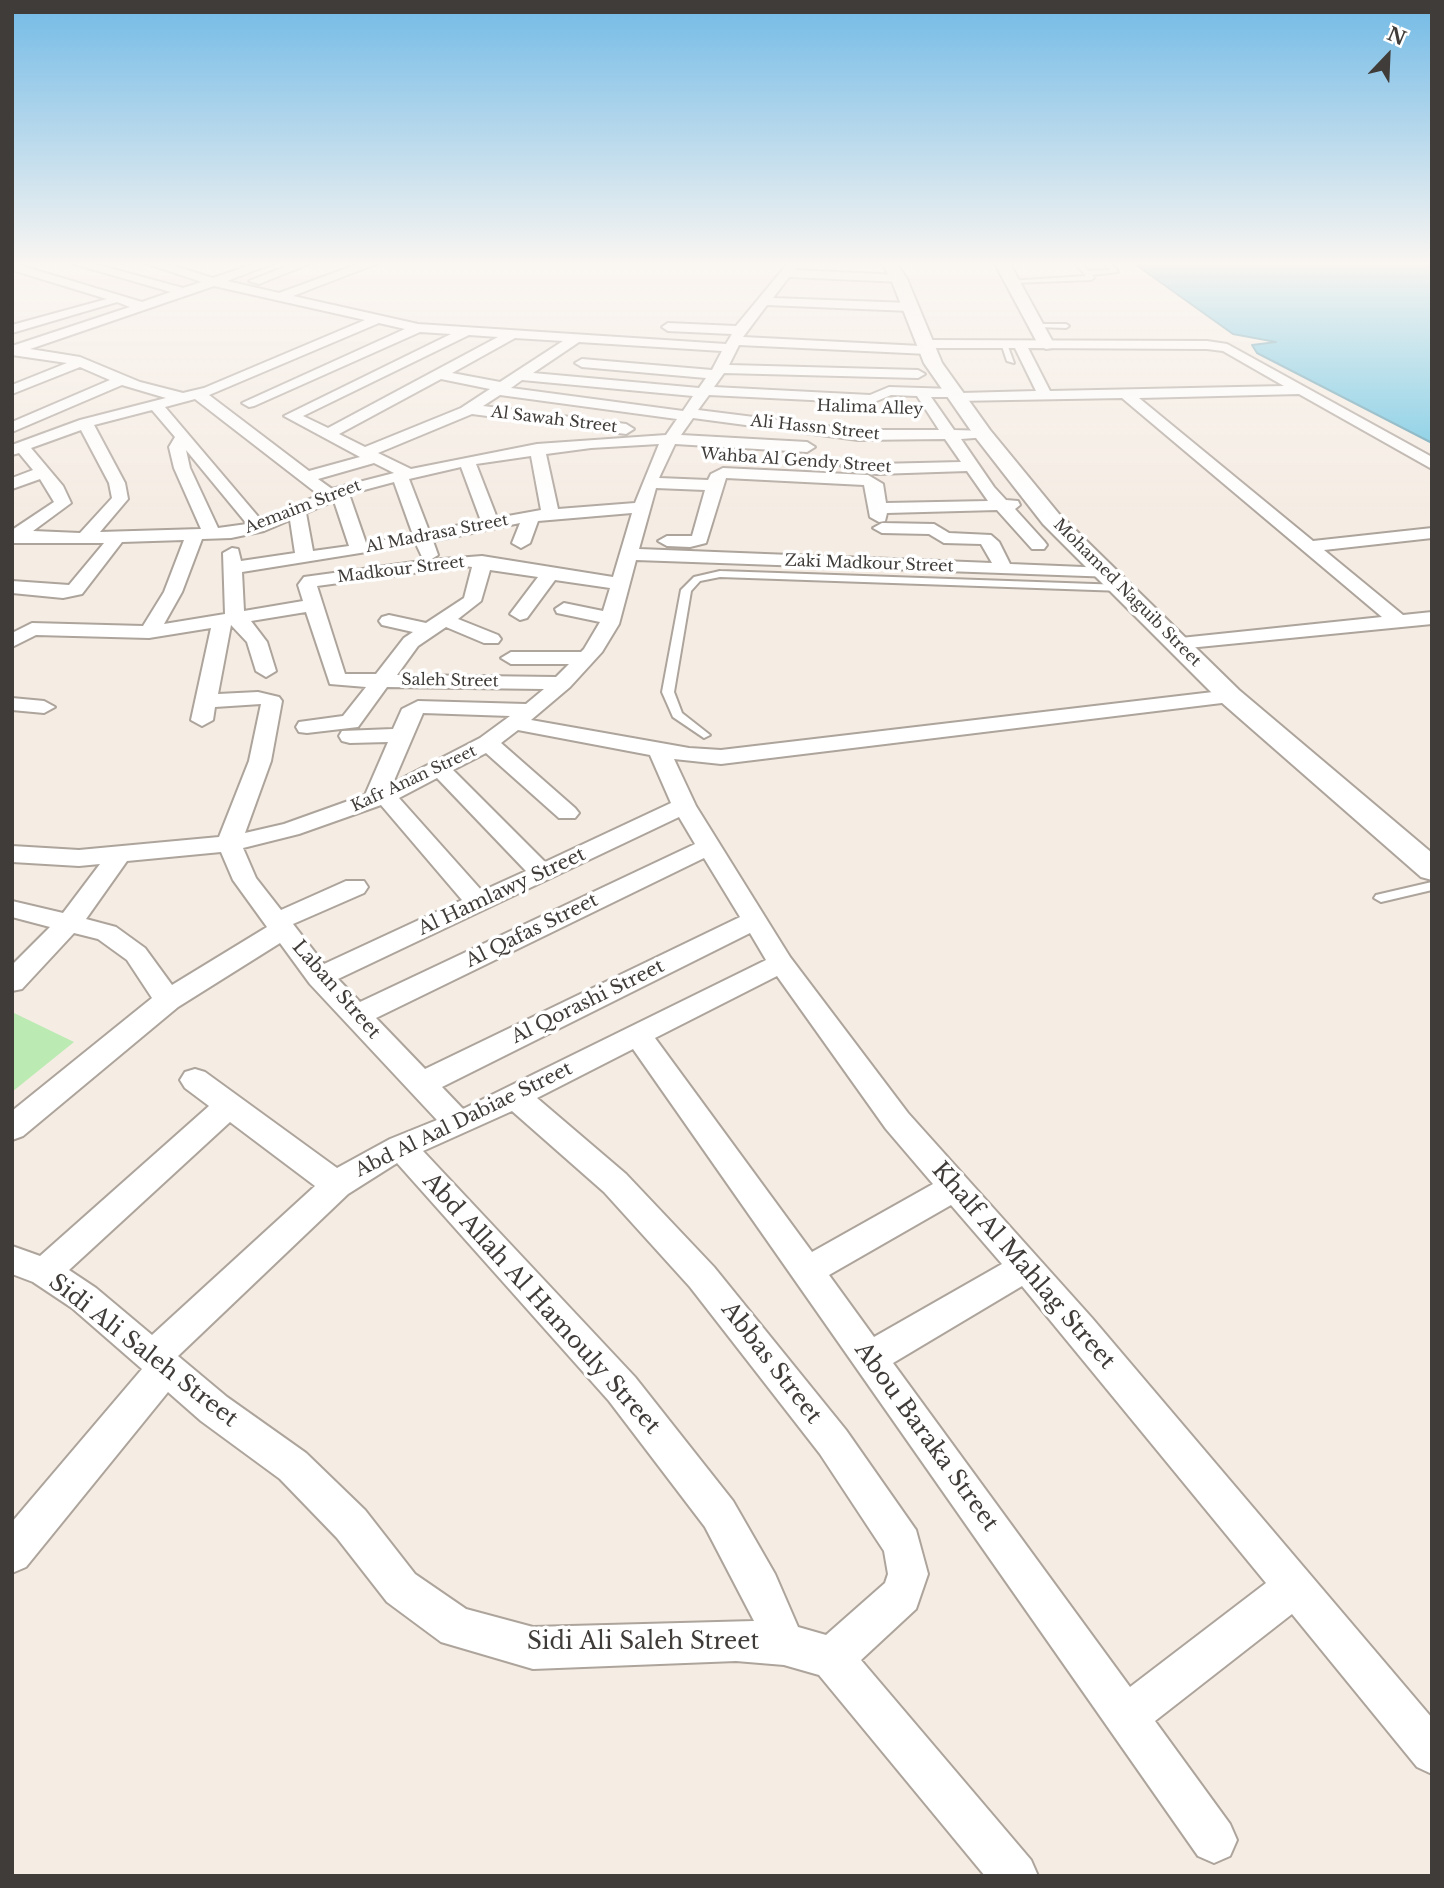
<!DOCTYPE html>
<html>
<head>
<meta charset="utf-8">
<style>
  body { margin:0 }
  #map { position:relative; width:1444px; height:1888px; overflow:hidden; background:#f5ece3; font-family:"Libre Baskerville",serif }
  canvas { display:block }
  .frame { position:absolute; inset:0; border:14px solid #403c39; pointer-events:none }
  .north { position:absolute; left:1353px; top:21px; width:70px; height:70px; -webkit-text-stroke:5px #fff; paint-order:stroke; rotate:23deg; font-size:19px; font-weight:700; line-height:28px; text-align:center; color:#403c39 }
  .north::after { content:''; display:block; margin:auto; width:24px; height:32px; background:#403c39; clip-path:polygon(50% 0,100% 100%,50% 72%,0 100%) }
</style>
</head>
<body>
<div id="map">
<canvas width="1444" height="1888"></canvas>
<div class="frame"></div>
<div class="north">N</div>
</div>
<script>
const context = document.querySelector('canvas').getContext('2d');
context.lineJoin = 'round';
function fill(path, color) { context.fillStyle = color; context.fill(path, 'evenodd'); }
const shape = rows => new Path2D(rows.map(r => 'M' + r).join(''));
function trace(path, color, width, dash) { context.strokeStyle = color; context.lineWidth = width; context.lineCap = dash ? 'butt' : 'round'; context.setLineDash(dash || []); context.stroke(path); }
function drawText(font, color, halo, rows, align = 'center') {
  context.font = font + ' "Libre Baskerville",serif'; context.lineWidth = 7; context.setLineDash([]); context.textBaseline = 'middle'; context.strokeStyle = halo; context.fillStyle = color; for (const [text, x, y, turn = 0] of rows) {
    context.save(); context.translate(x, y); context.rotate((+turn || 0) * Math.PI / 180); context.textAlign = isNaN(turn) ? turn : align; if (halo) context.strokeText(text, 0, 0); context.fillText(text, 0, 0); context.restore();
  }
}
fill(shape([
  [12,1012,74,1042,12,1092]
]), '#bbebb3');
const water = shape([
  [1132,262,1432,262,1432,443,1257,353,1252,345,1276,342,1233,334,1132,262]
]);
fill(water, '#62c2e2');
trace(water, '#589aaf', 2);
const service = shape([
  [1074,262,1081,262,1088,271,1110,270,1104,262,1111,262,1118,272,1092,275,1094,278,1091,280,1012,283,1009,281,1086,276,1074,262],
  [1035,324,1066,324,1069,326,1066,328,1037,327,1035,324],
  [1001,343,1007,344,1014,363,1007,361,1001,343],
  [720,571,1123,585,1128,588,1123,591,720,577,700,581,691,591,674,692,682,713,710,735,704,738,673,717,662,692,681,590,694,577,720,571],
  [1432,882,1432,890,1381,902,1374,898,1376,895,1432,882]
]);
const minor = shape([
  [67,262,87,262,183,288,202,282,142,262,161,262,213,278,260,262,277,262,227,281,279,293,364,262,381,262,293,296,418,324,726,344,732,334,668,331,662,327,668,323,736,326,789,262,800,262,795,270,899,275,903,276,903,282,789,277,773,298,910,303,916,307,910,311,767,305,743,337,921,346,921,341,926,340,1207,341,1227,344,1432,457,1432,469,1299,394,1139,398,1313,541,1432,528,1432,538,1324,550,1403,615,1432,612,1432,624,1178,649,1171,647,1168,643,1171,639,1382,617,1122,398,956,401,949,397,931,397,954,430,988,431,988,437,961,439,994,487,1006,500,1018,501,1020,505,1015,509,1044,541,1047,545,1044,549,1032,549,997,510,887,513,885,521,879,522,870,517,864,485,726,478,706,543,690,547,667,546,658,541,667,536,692,536,705,490,656,488,639,549,992,563,981,544,944,543,929,534,882,533,873,528,882,523,934,524,949,533,991,535,999,542,1010,564,1108,568,1117,573,1114,577,636,560,619,624,602,652,570,687,531,720,689,748,721,750,1230,690,1237,692,1240,696,1237,700,1230,702,721,764,674,759,696,806,790,957,908,1113,1092,1318,1432,1718,1432,1774,1417,1767,1292,1614,1155,1721,1230,1824,1237,1840,1230,1856,1214,1863,1198,1856,633,1049,537,1098,626,1174,714,1267,846,1430,916,1530,928,1574,916,1609,861,1660,1031,1860,1038,1876,985,1876,819,1675,784,1665,736,1661,533,1669,441,1642,387,1602,337,1538,280,1479,201,1421,168,1392,26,1567,12,1573,12,1522,142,1369,72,1308,33,1282,12,1274,12,1246,40,1256,209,1106,185,1088,180,1080,185,1072,195,1069,205,1072,337,1168,390,1139,437,1120,310,984,280,943,178,1007,23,1136,12,1140,12,1111,152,998,127,960,98,939,74,933,22,989,12,991,12,965,50,927,12,917,12,901,63,913,100,864,79,866,12,862,12,846,79,850,219,837,249,761,261,704,215,707,213,720,202,726,191,720,211,628,149,638,36,635,12,647,12,633,32,623,143,626,164,592,184,540,122,542,82,594,63,598,12,593,12,581,69,585,104,543,12,543,12,530,54,502,40,479,12,489,12,478,33,470,19,453,12,455,12,445,80,420,166,398,122,385,12,432,12,422,110,380,80,367,12,394,12,385,67,363,12,355,12,346,130,307,117,302,12,333,12,325,107,299,12,270,12,263,142,302,171,292,67,262],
  [214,286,365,320,204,388,183,393,140,382,80,357,30,349,214,286],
  [379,323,405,329,242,403,249,407,254,406,420,332,451,334,284,416,360,457,309,471,209,395,379,323],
  [469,335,498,337,328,428,303,416,469,335],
  [515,338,563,341,500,382,452,373,515,338],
  [579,342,722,351,712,370,582,359,575,363,582,367,706,378,699,388,533,373,579,342],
  [739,345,928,354,933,353,933,348,1015,348,1036,391,961,393,954,389,889,387,870,395,714,387,724,373,918,378,925,374,918,370,729,365,739,345],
  [1028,348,1207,349,1223,351,1284,386,1050,391,1028,348],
  [441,379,490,389,461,408,365,447,339,434,441,379],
  [522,380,693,396,683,411,511,388,522,380],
  [500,395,677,419,666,435,537,444,411,469,378,453,472,414,626,434,634,429,626,424,483,406,500,395],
  [891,395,917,396,939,430,858,430,698,410,709,395,872,403,891,395],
  [195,399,319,495,261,520,165,407,195,399],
  [152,410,175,437,169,447,174,468,201,529,100,532,128,499,125,483,94,425,152,410],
  [693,418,858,440,945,439,961,462,877,464,849,461,841,466,849,471,877,474,967,471,988,501,886,503,883,484,868,475,723,468,711,474,708,480,659,478,675,444,807,452,815,447,807,442,681,435,693,418],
  [81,430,109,483,112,498,80,533,33,531,71,503,63,486,31,448,81,430],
  [659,444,635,503,558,509,546,454,591,448,659,444],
  [186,450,247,524,218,528,190,468,186,450],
  [531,456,541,510,497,518,476,464,531,456],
  [374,463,394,473,332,489,318,479,374,463],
  [461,467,481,521,429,531,409,479,461,467],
  [394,482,413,535,366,543,349,494,394,482],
  [334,501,349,546,313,551,306,513,334,501],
  [632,513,613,577,482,556,430,560,438,555,433,541,520,523,512,543,521,548,530,543,538,521,632,513],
  [290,520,295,553,241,561,238,549,232,548,223,553,225,614,164,624,182,592,202,539,231,538,264,531,290,520],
  [416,544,423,559,429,560,304,577,298,585,303,601,244,611,242,572,416,544],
  [465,566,472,567,464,598,426,623,389,615,382,617,379,621,382,625,413,632,404,638,376,674,345,674,317,586,465,566],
  [490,570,538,577,510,614,520,620,527,618,555,580,610,588,603,611,564,603,555,609,557,613,600,622,584,649,581,652,511,652,501,658,511,664,569,664,556,677,397,675,418,646,446,627,484,643,498,643,501,639,498,635,458,619,481,601,490,570],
  [306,612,330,684,366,687,343,716,299,722,296,727,299,732,307,733,358,727,387,687,544,689,526,704,418,701,402,709,393,729,342,731,339,736,342,741,350,743,388,742,365,795,284,824,245,833,271,761,282,701,279,697,258,692,218,694,231,625,247,642,256,671,266,677,276,671,267,642,251,621,306,612],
  [423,713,510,716,480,738,393,783,423,713],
  [518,730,650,755,671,803,545,862,453,770,486,753,559,818,575,818,579,813,575,808,501,743,518,730],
  [437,778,526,871,482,891,399,798,437,778],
  [381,805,462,900,324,964,293,924,364,893,368,887,364,881,346,881,281,910,256,878,243,848,299,834,381,805],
  [679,817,695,844,360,1002,338,979,679,817],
  [221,852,233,880,267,927,172,985,145,948,116,927,86,919,127,861,221,852],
  [704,858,740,917,425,1069,376,1018,704,858],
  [750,933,766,960,463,1109,442,1087,750,933],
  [777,976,886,1129,933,1184,812,1252,655,1038,777,976],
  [512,1111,604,1192,690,1287,820,1454,884,1551,888,1574,885,1583,826,1635,798,1627,775,1574,733,1501,635,1377,423,1151,512,1111],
  [230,1122,315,1186,152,1335,96,1288,69,1270,230,1122],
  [397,1163,609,1401,705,1527,754,1621,533,1627,466,1609,415,1574,365,1510,306,1453,227,1397,178,1356,348,1194,397,1163],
  [951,1205,1002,1264,874,1337,829,1275,951,1205],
  [1022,1286,1266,1583,1130,1687,893,1363,1022,1286],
  [297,262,314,262,259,284,249,281,297,262],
  [12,698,44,701,55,707,44,713,12,710,12,698]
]);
const tertiary = shape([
  [881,262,896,262,907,279,942,363,990,430,1059,514,1239,690,1432,853,1432,880,1421,877,1221,702,1043,524,976,438,924,363,891,279,881,262],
  [994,262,1009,262,1054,344,1052,348,1046,349,1038,344,994,262]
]);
trace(service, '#ada49c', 4);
trace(minor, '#ada49c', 4);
trace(tertiary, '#ada49c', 4);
fill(service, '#fff');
fill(minor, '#fff');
fill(tertiary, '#fff');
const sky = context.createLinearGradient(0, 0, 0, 527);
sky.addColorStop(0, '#72bae6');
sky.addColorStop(0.5, '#faf6f2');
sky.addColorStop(1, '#faf6f200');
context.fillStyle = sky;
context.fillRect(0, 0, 1444, 527);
drawText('16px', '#403c39', '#fff', [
  ["Halima Alley",870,408,2],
  ["Al Sawah Street",554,420,7],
  ["Ali Hassn Street",815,428,6],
  ["Wahba Al Gendy Street",796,461,4],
  ["Aemaim Street",303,507,-21],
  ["Al Madrasa Street",437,534,-11],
  ["Zaki Madkour Street",869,564,2],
  ["Madkour Street",401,570,-7],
  ["Mohamed Naguib Street",1127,593,45],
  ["Saleh Street",450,681,1],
  ["Kafr Anan Street",414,779,-25]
]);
drawText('19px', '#403c39', '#fff', [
  ["Al Hamlawy Street",502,892,-25],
  ["Al Qafas Street",532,931,-26],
  ["Laban Street",336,990,49],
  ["Al Qorashi Street",588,1002,-26],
  ["Abd Al Aal Dabiae Street",464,1120,-26]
]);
drawText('23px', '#403c39', '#fff', [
  ["Khalf Al Mahlag Street",1023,1266,49],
  ["Abd Allah Al Hamouly Street",541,1304,48],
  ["Sidi Ali Saleh Street",143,1351,38],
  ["Abbas Street",771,1363,52],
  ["Abou Baraka Street",926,1437,54],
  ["Sidi Ali Saleh Street",643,1643]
]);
</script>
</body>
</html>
